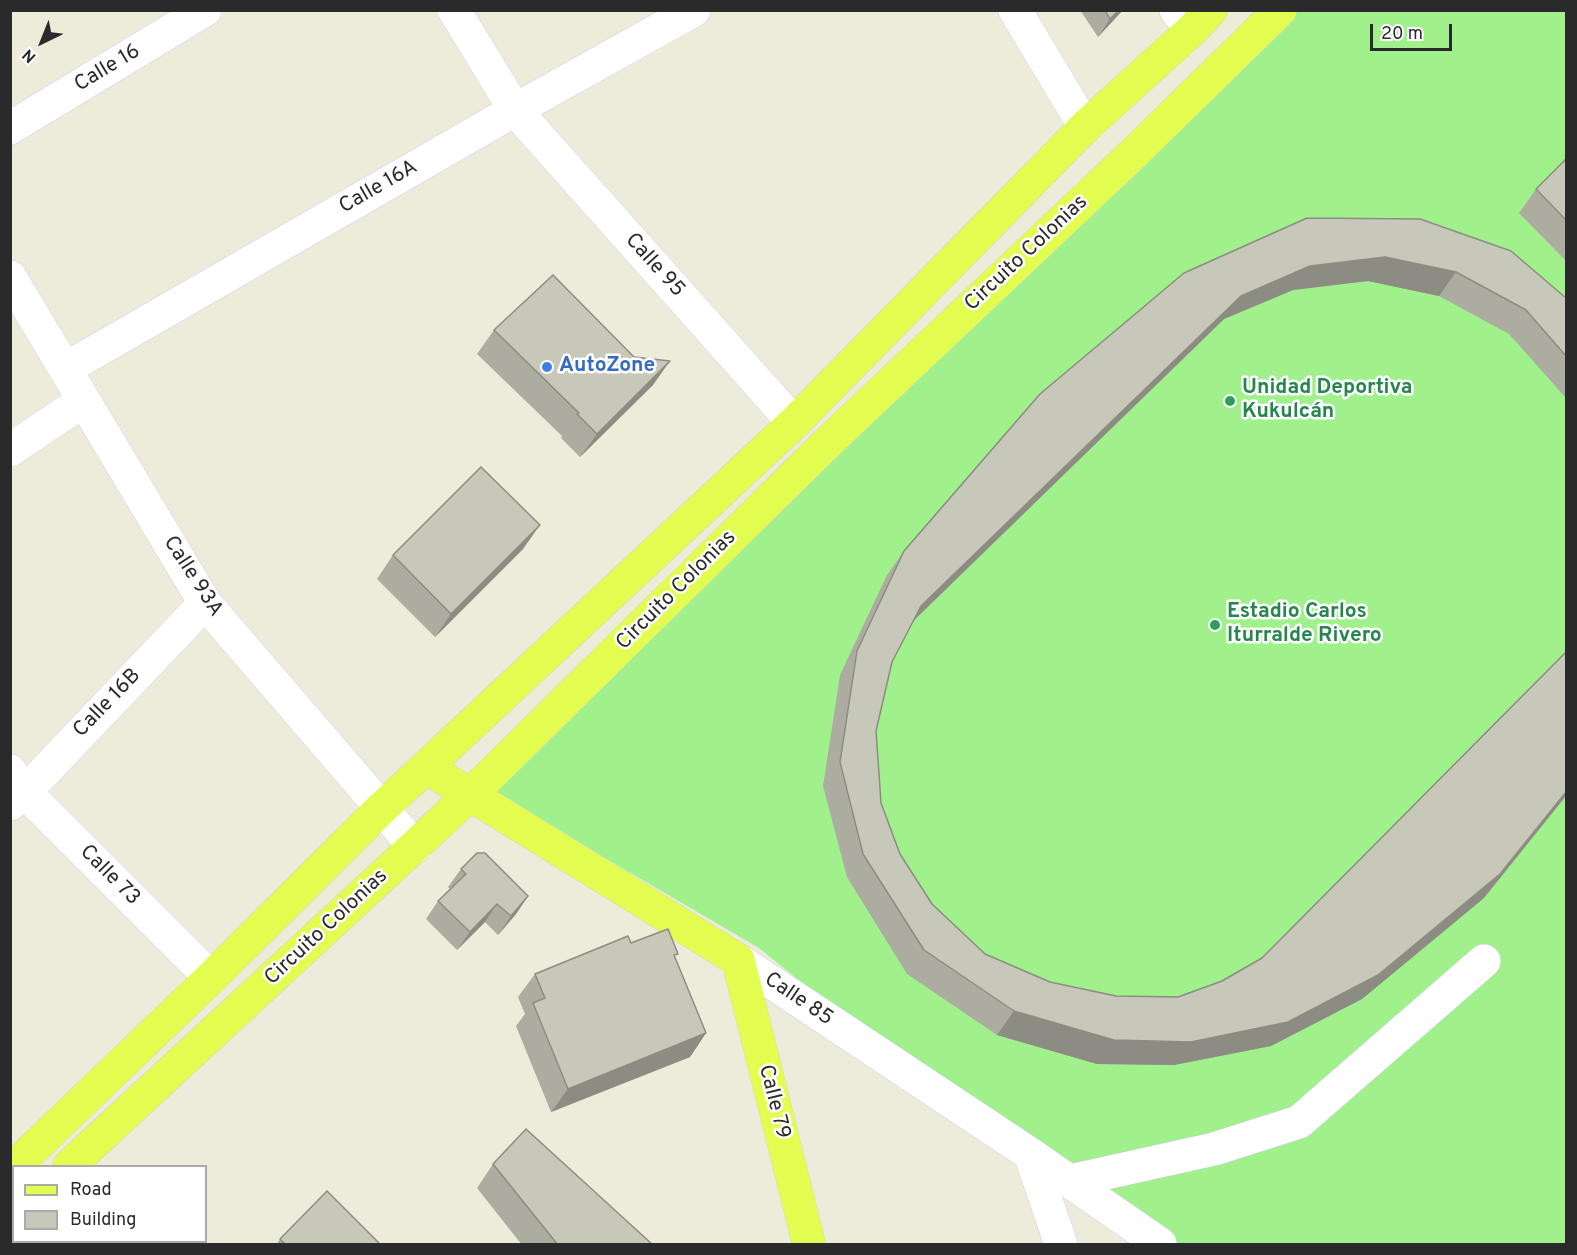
<!DOCTYPE html>
<html>
<head>
<meta charset="utf-8">
<style>
  body { margin:0 }
  #map { position:relative; width:1577px; height:1255px; overflow:hidden; background:#edecda; font-family:Overpass,sans-serif }
  canvas { display:block }
  .frame { position:absolute; inset:0; border:12px solid #2a2a2a; pointer-events:none }
  .legend { position:absolute; left:12px; top:1165px; width:195px; height:78px; box-sizing:border-box; background:#fff; border:2px solid #aaa; margin:0; padding:8px 10px; list-style:none; font-size:18px; color:#2a2a2a }
  .legend li { display:flex; align-items:center; gap:12px; height:30px }
  .legend b { width:30px; border:2px solid #aaa }
  .north { position:absolute; left:12px; top:12px; width:60px; height:60px; -webkit-text-stroke:4px #fff; paint-order:stroke; rotate:223deg; font-size:16px; font-weight:700; line-height:24px; text-align:center; color:#2a2a2a }
  .north::after { content:''; display:block; margin:auto; width:21px; height:27px; background:#2a2a2a; clip-path:polygon(50% 0,100% 100%,50% 72%,0 100%) }
  .scale { position:absolute; left:1370px; top:24px; width:82px; height:27px; box-sizing:border-box; border:3px solid #2a2a2a; border-top:0; padding-left:8px; font-size:18px; line-height:21px; white-space:nowrap; color:#2a2a2a; -webkit-text-stroke:4px #fff; paint-order:stroke }
</style>
</head>
<body>
<div id="map">
<canvas width="1577" height="1255"></canvas>
<div class="frame"></div>
<ul class="legend">
<li><b style="height:8px;background:#e3fc50"></b>Road</li>
<li><b style="height:16px;background:#c8c8ba"></b>Building</li>
</ul>
<div class="north">N</div>
<div class="scale">20 m</div>
</div>
<script>
const context = document.querySelector('canvas').getContext('2d');
context.lineJoin = 'round';
function fill(path, color) { context.fillStyle = color; context.fill(path, 'evenodd'); }
const shape = rows => new Path2D(rows.map(r => 'M' + r).join(''));
function trace(path, color, width, dash) { context.strokeStyle = color; context.lineWidth = width; context.lineCap = dash ? 'butt' : 'round'; context.setLineDash(dash || []); context.stroke(path); }
function drawText(font, color, halo, rows, align = 'center') {
  context.font = font + ' Overpass,sans-serif'; context.lineWidth = 5; context.setLineDash([]); context.textBaseline = 'middle'; context.strokeStyle = halo; context.fillStyle = color; for (const [text, x, y, turn = 0] of rows) {
    context.save(); context.translate(x, y); context.rotate((+turn || 0) * Math.PI / 180); context.textAlign = isNaN(turn) ? turn : align; if (halo) context.strokeText(text, 0, 0); context.fillText(text, 0, 0); context.restore();
  }
}
fill(shape([
  [1293,11,1566,11,1566,1244,1141,1244,1060,1192,759,948,492,792]
]), '#a0f18c');
const minor = shape([
  [454,10,515,110,794,423],
  [1015,10,1085,127],
  [1176,10,1192,30],
  [10,128,205,10],
  [10,277,205,603,415,847],
  [65,369,515,110,694,10],
  [10,450,83,401],
  [10,771,25,792,211,978],
  [10,804,25,792,205,603],
  [738,960,1030,1154,1160,1244],
  [1030,1154,1061,1244],
  [1070,1181,1214,1149,1299,1122,1484,961],
  [14,1242,17,1244]
]);
const major = shape([
  [427,768,738,960,809,1244],
  [15,1166,211,978,382,808,794,423,1085,127,1192,30,1211,10],
  [69,1166,470,795,824,446,1136,151,1280,10],
  [10,1220,14,1218]
]);
trace(minor, '#d3cfe4', 34);
trace(major, '#d4d4d4', 34);
trace(minor, '#fff', 33);
trace(major, '#e3fc50', 33);
fill(shape([
  [1080,10,1123,10,1098,37],
  [1566,159,1566,261,1519,213,1536,189],
  [1307,218,1566,298,1566,398,1509,334,1439,296,1368,281,1293,290,1224,319,913,621,892,662,876,731,881,803,900,854,932,904,985,954,1050,982,1116,996,1178,997,1484,898,1362,999,1271,1046,1174,1065,1097,1064,997,1035,907,974,847,877,823,786,840,675,887,575,904,551],
  [494,330,653,385,580,457,561,438,562,436,477,354],
  [523,549,435,637,377,579,393,555],
  [461,869,528,896,516,914,498,935,485,922,457,950,426,919,438,901,450,889,448,887],
  [631,943,675,957,706,1033,690,1057,551,1112,516,1026,525,1014,518,997,535,974],
  [493,1164,653,1245,522,1245,477,1188],
  [280,1239,381,1245,276,1245]
]), '#acaca0');
fill(shape([
  [1119,10,1123,10,1098,37,1110,19],
  [1385,257,1456,272,1439,296,1368,281,1293,290,1224,319,904,630,921,606,1241,296,1310,266],
  [670,361,653,385,580,457,597,434],
  [540,525,523,549,435,637,451,614],
  [1566,792,1566,796,1484,898,1362,999,1271,1046,1174,1065,1097,1064,997,1035,1014,1011,1114,1040],
  [528,896,516,914,498,935,511,916],
  [497,904,485,922,457,950,470,932],
  [706,1033,690,1057,551,1112,568,1089]
]), '#8c8c82');
const building = shape([
  [1105,10,1119,10,1110,19,1105,10],
  [1566,159,1566,220,1536,189,1566,159],
  [1307,218,1420,219,1511,251,1566,298,1566,356,1526,310,1456,272,1385,257,1310,266,1241,296,921,606,892,662,876,731,881,803,900,854,932,904,985,954,1050,982,1116,996,1178,997,1222,981,1262,958,1566,652,1566,792,1500,874,1378,975,1288,1022,1191,1042,1114,1040,1014,1011,924,950,863,854,840,762,857,651,904,551,1040,394,1184,273,1307,218],
  [553,275,634,357,670,361,597,434,577,414,579,413,494,330,553,275],
  [481,467,540,525,451,614,393,555,481,467],
  [477,853,485,853,528,896,511,916,497,904,470,932,438,901,466,874,461,869,477,853],
  [668,929,678,954,674,955,706,1033,568,1089,533,1003,545,998,535,974,628,936,631,943,668,929],
  [526,1129,653,1245,558,1245,493,1164,526,1129],
  [327,1191,381,1245,286,1245,280,1239,327,1191]
]);
fill(building, '#c8c8ba');
trace(building, '#8c8c82', 1.5);
for (const [x, y, r, color] of [
  [547,367,6,"#3f7fe0"],
  [1230,401,6,"#2e9e5b"],
  [1215,625,6,"#2e9e5b"]
]) { const dot = new Path2D(); dot.arc(x, y, r, 0, 2 * Math.PI); context.fillStyle = color; context.fill(dot); trace(dot, '#fff', 2); }
drawText('21px', '#2a2a2a', '#fff', [
  ["Calle 16",108,69,-31],
  ["Calle 16A",379,188,-30],
  ["Circuito Colonias",1027,254,-43],
  ["Calle 95",654,266,48],
  ["Calle 93A",192,577,57],
  ["Circuito Colonias",677,591,-45],
  ["Calle 16B",108,704,-46],
  ["Calle 73",109,876,45],
  ["Circuito Colonias",327,928,-43],
  ["Calle 85",798,1000,34],
  ["Calle 79",773,1102,76]
]);
drawText('bold 21px', '#366cbe', '#fff', [
  ["AutoZone",559,367]
], 'left');
drawText('bold 21px', '#27864d', '#fff', [
  ["Unidad Deportiva",1242,389],
  ["Kukulcán",1242,413],
  ["Estadio Carlos",1227,613],
  ["Iturralde Rivero",1227,637]
], 'left');
</script>
</body>
</html>
